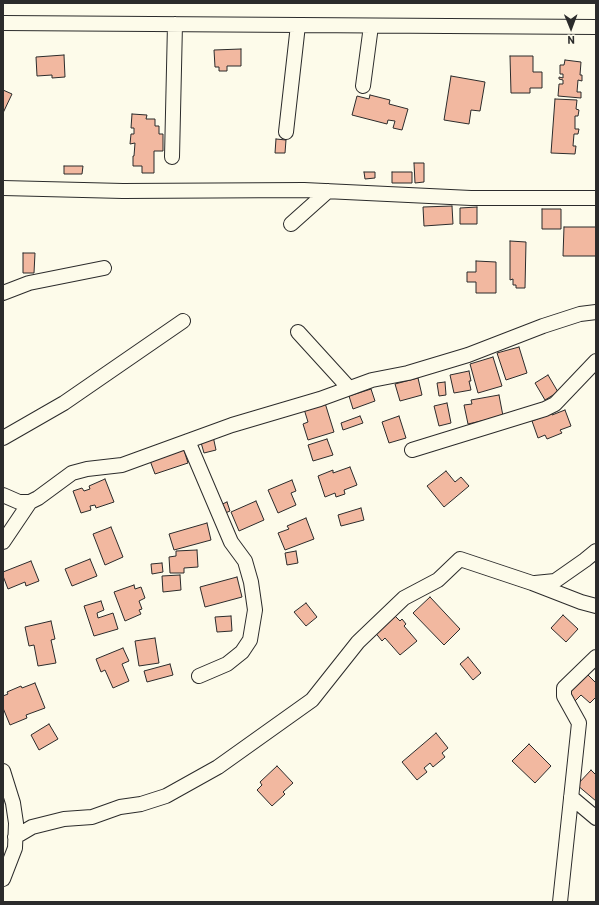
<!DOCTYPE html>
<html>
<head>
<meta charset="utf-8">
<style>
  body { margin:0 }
  #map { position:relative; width:599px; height:905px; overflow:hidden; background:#fdfbea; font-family:Barlow,sans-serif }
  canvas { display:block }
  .frame { position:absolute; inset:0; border:4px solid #2b2b2b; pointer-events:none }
  .north { position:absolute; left:551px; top:8px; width:40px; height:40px; -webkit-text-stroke:3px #fdfbea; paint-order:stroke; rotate:179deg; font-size:11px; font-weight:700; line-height:16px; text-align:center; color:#2b2b2b }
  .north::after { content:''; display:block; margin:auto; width:14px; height:18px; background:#2b2b2b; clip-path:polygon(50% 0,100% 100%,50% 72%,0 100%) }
</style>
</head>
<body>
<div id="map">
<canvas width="599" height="905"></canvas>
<div class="frame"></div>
<div class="north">N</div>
</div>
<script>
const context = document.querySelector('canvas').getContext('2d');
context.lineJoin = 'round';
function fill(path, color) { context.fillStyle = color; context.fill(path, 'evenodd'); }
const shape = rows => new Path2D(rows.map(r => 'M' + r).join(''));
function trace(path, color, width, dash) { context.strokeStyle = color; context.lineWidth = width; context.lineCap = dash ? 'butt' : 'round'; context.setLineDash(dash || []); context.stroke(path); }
const building = shape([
  [241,49,241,66,227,66,227,71,219,71,219,67,215,67,214,50,241,49],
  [64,55,65,77,52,78,52,75,37,76,36,57,64,55],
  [510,56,533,56,533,72,542,72,542,88,530,88,530,93,511,93,510,56],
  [565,60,581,62,580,75,582,75,582,81,578,80,577,92,581,92,581,98,558,96,559,84,563,84,563,80,559,79,559,77,563,78,563,74,560,74,560,65,564,65,565,60],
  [451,76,485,82,480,111,471,110,469,124,444,120,451,76],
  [3,90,12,94,3,113,3,90],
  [370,95,390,100,389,104,408,109,402,130,393,128,395,121,388,120,387,124,352,115,357,96,369,99,370,95],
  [555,99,577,100,576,109,579,110,578,116,575,116,575,129,579,129,578,134,574,134,573,146,576,146,575,154,551,153,555,99],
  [132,114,147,115,146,119,155,119,155,126,159,126,159,134,163,134,163,151,154,151,154,173,142,173,142,166,133,166,133,156,134,156,135,143,130,144,131,134,134,134,134,128,131,128,132,114],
  [276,139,286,140,285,153,275,153,276,139],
  [414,163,424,163,424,182,415,183,414,163],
  [64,166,83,166,82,174,64,174,64,166],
  [364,172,375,172,375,178,365,179,364,172],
  [392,172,412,172,412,183,392,183,392,172],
  [452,206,453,224,424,226,423,207,452,206],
  [477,207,477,224,460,224,460,208,477,207],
  [542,209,561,209,561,229,542,229,542,209],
  [564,227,596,227,596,256,563,256,564,227],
  [510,241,526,242,525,288,516,288,516,285,513,285,513,279,510,280,510,241],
  [23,253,35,253,34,273,23,273,23,253],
  [476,261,496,262,496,293,476,293,476,282,467,282,467,272,476,272,476,261],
  [519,347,527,373,506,380,497,353,519,347],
  [493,357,502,386,478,393,470,364,493,357],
  [469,371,471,381,469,381,471,390,454,393,450,375,469,371],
  [548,375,558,392,545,400,535,383,548,375],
  [418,378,422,395,400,401,395,384,418,378],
  [445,382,446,395,439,396,437,383,445,382],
  [371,389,375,401,353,409,349,396,371,389],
  [499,395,503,416,468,424,464,405,472,404,471,400,499,395],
  [325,403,334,432,308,440,303,424,308,422,304,409,325,403],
  [447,403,451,423,439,426,434,406,447,403],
  [565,410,571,426,560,430,562,433,547,439,545,435,538,438,532,421,545,416,551,411,552,415,565,410],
  [360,416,363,423,343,430,341,423,360,416],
  [399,416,406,438,389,443,382,422,399,416],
  [213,436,216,450,204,453,200,439,213,436],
  [327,439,333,455,313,461,308,445,327,439],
  [183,447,188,463,155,474,149,458,183,447],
  [350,467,357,485,344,490,345,494,336,497,335,493,325,497,318,476,333,470,333,473,350,467],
  [446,471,455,482,461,477,469,486,444,507,427,486,446,471],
  [105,479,114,502,96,508,95,505,90,506,91,510,81,513,73,491,82,488,84,491,90,489,89,486,105,479],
  [292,480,296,491,291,493,296,505,278,513,268,490,292,480],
  [256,501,264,520,239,531,231,512,256,501],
  [227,502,230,511,223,514,220,505,227,502],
  [361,508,364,520,341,526,338,515,361,508],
  [306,518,314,539,285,550,278,533,289,529,287,526,306,518],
  [207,523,211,540,174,550,169,534,207,523],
  [111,527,123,557,105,565,93,534,111,527],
  [197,550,198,567,184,568,184,573,170,573,169,557,176,556,176,551,197,550],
  [296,551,298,563,287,565,285,553,296,551],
  [90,559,97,576,72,586,65,569,90,559],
  [31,561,39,581,26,586,25,582,8,589,3,576,3,572,31,561],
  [162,563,163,572,152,574,151,564,162,563],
  [180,575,181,590,163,592,162,576,180,575],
  [237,577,242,597,205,607,200,587,237,577],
  [134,585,135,589,141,587,145,598,139,601,142,609,139,610,141,614,125,621,114,592,134,585],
  [430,597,460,629,444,645,413,613,430,597],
  [101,601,104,610,97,613,98,618,113,613,118,629,94,636,84,606,101,601],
  [306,603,317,617,306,626,294,612,306,603],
  [393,614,400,621,402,619,406,624,404,626,417,641,400,655,385,638,382,641,374,631,393,614],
  [563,615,578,629,566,642,551,628,563,615],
  [231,616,232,631,217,632,215,617,231,616],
  [51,621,55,639,51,640,56,663,38,666,34,645,29,646,25,627,51,621],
  [155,638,159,663,139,666,135,641,155,638],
  [123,648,129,661,122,664,129,681,113,688,105,670,101,672,96,659,123,648],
  [468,657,481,673,473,680,460,664,468,657],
  [170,664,173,675,147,682,144,671,170,664],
  [587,674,596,683,596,697,590,703,581,695,575,701,568,694,587,674],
  [35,683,45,708,26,715,27,718,10,725,3,708,3,696,8,694,7,692,21,686,22,688,35,683],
  [49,724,58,739,39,750,31,735,49,724],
  [436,733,448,748,442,753,445,757,433,767,430,763,424,768,427,772,417,780,402,762,436,733],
  [529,744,551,766,535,783,512,761,529,744],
  [277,766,293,783,283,792,285,794,272,806,257,790,262,785,260,782,277,766],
  [591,770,596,775,596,801,577,785,591,770]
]);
fill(building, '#f2b8a0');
trace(building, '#2b2b2b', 1);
const minor = shape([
  [3,23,596,27],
  [363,86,371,26],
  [286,132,298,25],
  [172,157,175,24],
  [3,188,123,191,304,190,471,198,596,198],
  [291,224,328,191],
  [3,293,29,283,104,268],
  [298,332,349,388],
  [3,438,64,403,183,321],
  [188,441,231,542,245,561,251,582,255,610,250,640,242,652,227,664,199,676],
  [412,450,545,409,555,404,596,361],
  [3,495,19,502,30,502,38,498,72,473,87,469,122,465,232,425,320,399,372,380,408,373,468,355,543,326,580,314,596,312],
  [3,542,30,502],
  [535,583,555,581,585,560,596,551],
  [3,771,13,803,16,823,15,848,3,879],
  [571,797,596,818],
  [15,837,32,827,64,819,92,817,120,807,141,804,166,796,218,767,312,700,358,642,404,598,438,580,460,559,532,583,581,602,596,606],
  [560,902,579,723,564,696,564,688,596,657]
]);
trace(minor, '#2b2b2b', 16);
trace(minor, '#fdfbea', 14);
</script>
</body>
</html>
